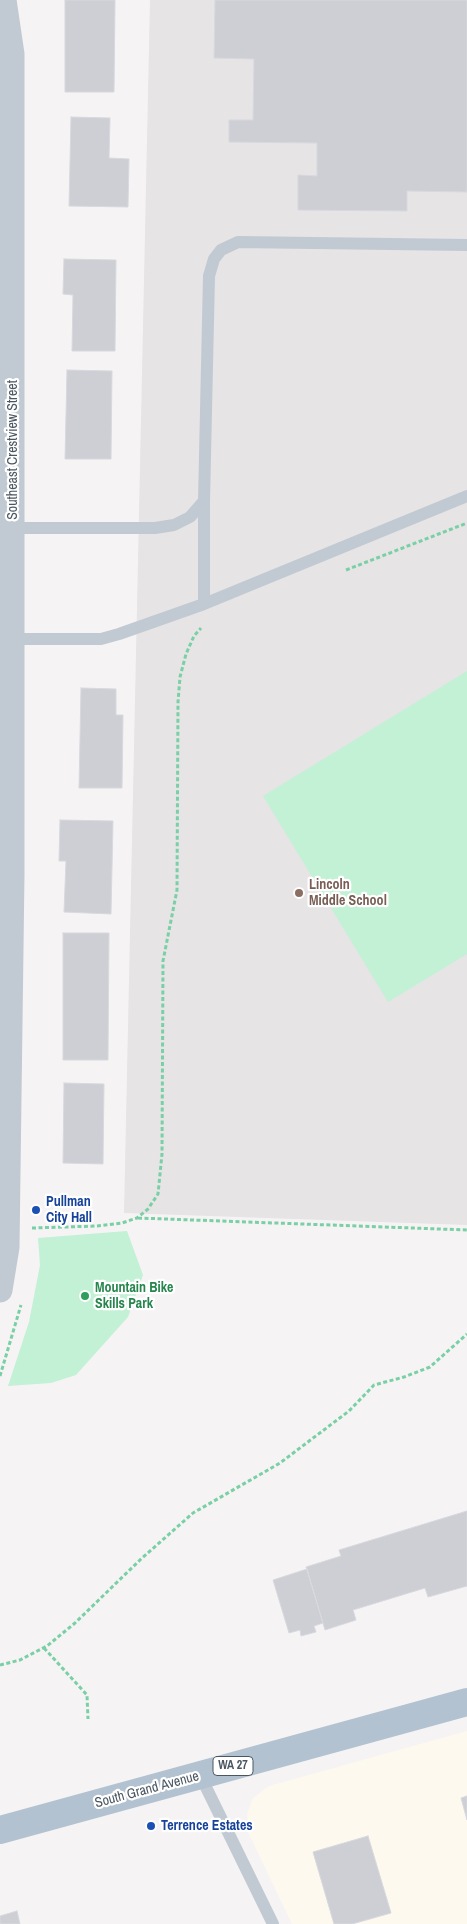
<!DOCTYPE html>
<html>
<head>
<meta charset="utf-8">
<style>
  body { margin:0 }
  canvas { display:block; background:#f5f3f3 }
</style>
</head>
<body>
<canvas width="467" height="1924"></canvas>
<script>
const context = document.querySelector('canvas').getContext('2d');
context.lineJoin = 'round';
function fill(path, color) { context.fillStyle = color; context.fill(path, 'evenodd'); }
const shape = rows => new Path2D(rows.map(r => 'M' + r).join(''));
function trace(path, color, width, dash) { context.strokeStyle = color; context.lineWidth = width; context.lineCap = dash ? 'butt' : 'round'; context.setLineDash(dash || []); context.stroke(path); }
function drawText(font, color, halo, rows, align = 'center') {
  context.font = font + ' "Archivo Narrow",sans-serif'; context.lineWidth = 4.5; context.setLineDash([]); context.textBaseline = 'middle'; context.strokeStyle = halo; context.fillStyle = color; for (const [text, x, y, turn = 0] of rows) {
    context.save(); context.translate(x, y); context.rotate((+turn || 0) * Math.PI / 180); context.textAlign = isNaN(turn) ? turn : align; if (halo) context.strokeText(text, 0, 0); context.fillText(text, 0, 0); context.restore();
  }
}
fill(shape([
  [467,1731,467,1924,292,1924,248,1832,247,1814,253,1798,269,1786]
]), '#fdf9ef');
fill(shape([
  [150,0,467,0,467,1225,124,1213]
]), '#e6e4e5');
fill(shape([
  [467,671,467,954,388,1002,263,796],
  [127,1231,143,1275,128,1317,76,1375,51,1383,8,1386,29,1322,40,1265,38,1238]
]), '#c3f1d5');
const building = shape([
  [65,0,115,0,114,92,65,92,65,0],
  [215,0,467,0,467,192,407,191,407,211,298,210,298,175,317,176,317,143,229,142,229,120,253,120,254,59,214,58,215,0],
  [71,117,110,118,109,158,129,159,128,207,69,206,71,117],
  [64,259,116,260,115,351,72,351,73,295,63,294,64,259],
  [67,370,112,371,111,459,65,459,67,370],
  [81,688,116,689,116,715,123,715,122,788,79,788,81,688],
  [60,820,113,821,111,914,64,912,66,861,59,861,60,820],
  [63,933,109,933,108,1060,63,1060,63,933],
  [64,1083,104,1084,103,1164,63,1163,64,1083],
  [467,1511,467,1586,428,1597,425,1588,353,1610,356,1620,325,1630,306,1567,341,1556,339,1550,467,1511],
  [307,1569,323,1623,314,1626,316,1632,301,1636,300,1630,289,1633,273,1580,307,1569],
  [467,1796,467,1820,461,1798,467,1796],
  [368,1836,391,1913,352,1924,334,1924,313,1852,368,1836],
  [17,1911,20,1924,0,1924,0,1916,17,1911]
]);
fill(building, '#cdcfd5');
trace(building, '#d7d9de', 1);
trace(shape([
  [346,570,467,523],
  [138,1218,467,1230],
  [32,1228,97,1226,122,1223,137,1218,148,1209,158,1194,162,1154,163,961,177,890,178,702,180,677,186,654,194,636,201,628],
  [0,1376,21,1305],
  [44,1648,87,1695,88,1719],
  [0,1665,20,1660,47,1646,75,1623,141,1559,193,1513,280,1463,349,1411,374,1385,404,1377,430,1367,467,1334]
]), '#7ad0a6', 3, [4, 2.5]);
trace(shape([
  [13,528,155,528,174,525,190,517,204,501,209,276,214,259,221,250,238,242,467,245],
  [204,604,204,501],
  [10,639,101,639,119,634,204,604,467,496],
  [200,1775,273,1924]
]), '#c1cad2', 12);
trace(shape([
  [0,1290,7,1247,12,873,12,54,4,0]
]), '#c1cad2', 25);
trace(shape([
  [0,1830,467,1702]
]), '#b3c2d1', 28);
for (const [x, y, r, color] of [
  [299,893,5,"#8d6e63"],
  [36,1210,5,"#1a4fb4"],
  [85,1296,5,"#2e9e5b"],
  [151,1826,5,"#1a4fb4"]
]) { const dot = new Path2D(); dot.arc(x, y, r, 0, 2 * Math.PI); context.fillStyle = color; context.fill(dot); trace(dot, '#fff', 2); }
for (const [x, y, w] of [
  [233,1766,40]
]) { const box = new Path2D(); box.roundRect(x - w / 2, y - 9.5, w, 19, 4); context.fillStyle = '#fff'; context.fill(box); trace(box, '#4a5661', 1); }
drawText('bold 12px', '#4a5661', null, [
  ["WA 27",233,1766]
]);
drawText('14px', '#4a5661', '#fff', [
  ["Southeast Crestview Street",13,450,-90],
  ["South Grand Avenue",147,1790,-15]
]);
drawText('bold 14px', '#785e54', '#fff', [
  ["Lincoln",309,885],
  ["Middle School",309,901]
], 'left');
drawText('bold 14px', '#164399', '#fff', [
  ["Pullman",46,1202],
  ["City Hall",46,1218],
  ["Terrence Estates",161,1826]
], 'left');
drawText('bold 14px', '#27864d', '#fff', [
  ["Mountain Bike",95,1288],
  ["Skills Park",95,1304]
], 'left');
</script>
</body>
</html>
